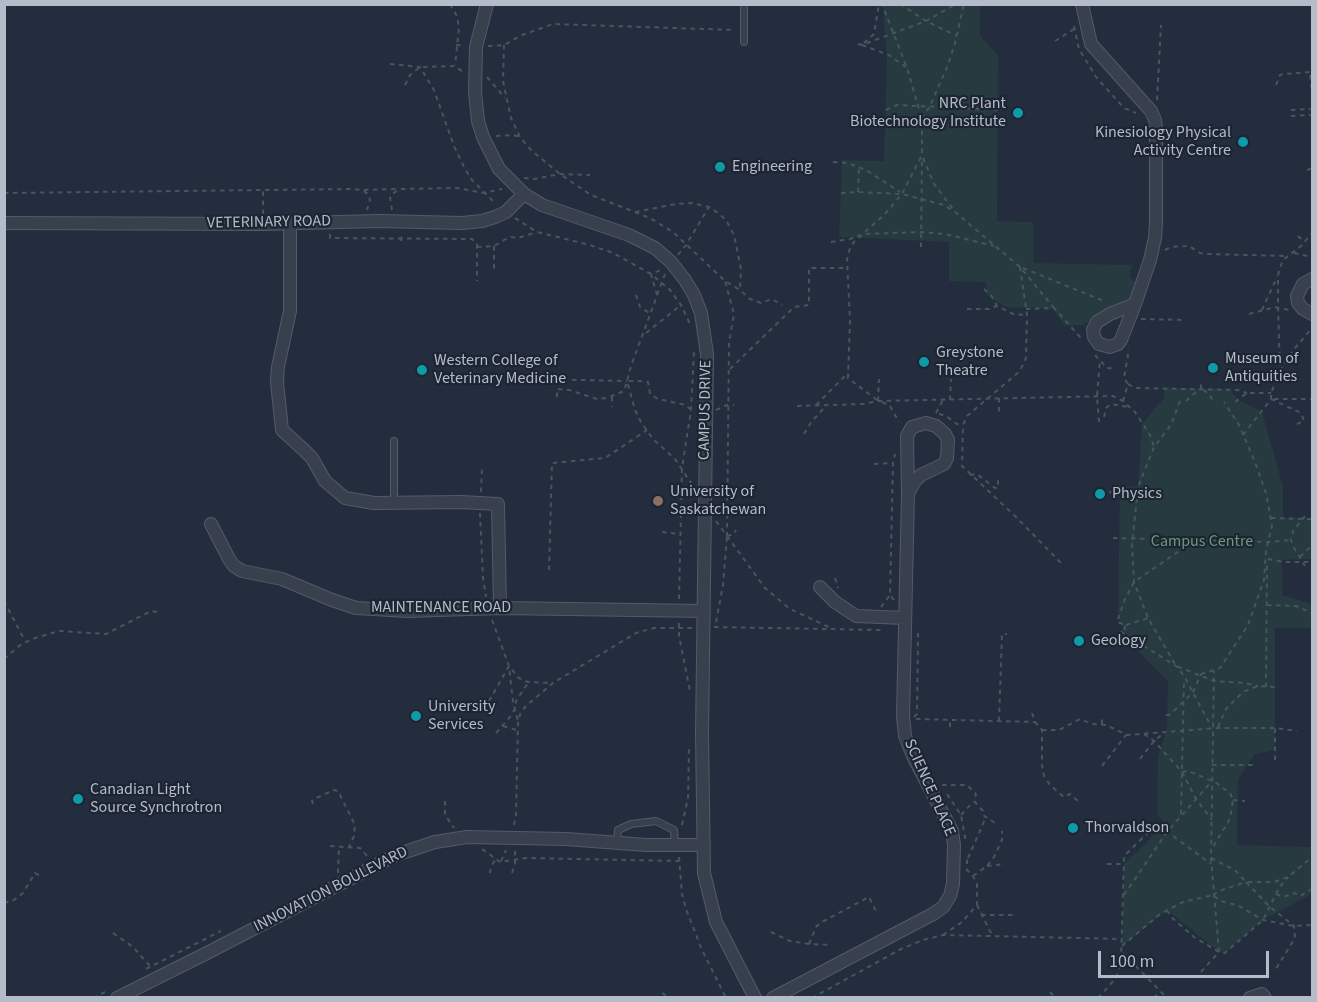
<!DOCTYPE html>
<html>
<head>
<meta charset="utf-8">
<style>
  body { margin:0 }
  #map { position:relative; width:1317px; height:1002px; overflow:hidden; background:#242d3e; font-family:"Source Sans 3",sans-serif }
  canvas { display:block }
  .frame { position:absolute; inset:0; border:6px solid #b4bbc9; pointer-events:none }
  .scale { position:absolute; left:1098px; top:951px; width:171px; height:27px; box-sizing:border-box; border:3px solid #b4bbc9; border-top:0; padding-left:8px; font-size:18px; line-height:21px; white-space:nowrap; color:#b4bbc9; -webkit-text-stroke:4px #1d2533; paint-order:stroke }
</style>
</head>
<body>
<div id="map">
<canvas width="1317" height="1002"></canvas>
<div class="frame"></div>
<div class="scale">100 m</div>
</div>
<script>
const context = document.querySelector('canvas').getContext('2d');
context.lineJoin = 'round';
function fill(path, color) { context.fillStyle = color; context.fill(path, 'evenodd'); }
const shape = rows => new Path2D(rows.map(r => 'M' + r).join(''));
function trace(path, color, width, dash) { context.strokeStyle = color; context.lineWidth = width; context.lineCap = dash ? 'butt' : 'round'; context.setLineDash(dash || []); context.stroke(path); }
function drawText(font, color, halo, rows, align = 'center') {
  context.font = font + ' "Source Sans 3",sans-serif'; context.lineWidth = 4.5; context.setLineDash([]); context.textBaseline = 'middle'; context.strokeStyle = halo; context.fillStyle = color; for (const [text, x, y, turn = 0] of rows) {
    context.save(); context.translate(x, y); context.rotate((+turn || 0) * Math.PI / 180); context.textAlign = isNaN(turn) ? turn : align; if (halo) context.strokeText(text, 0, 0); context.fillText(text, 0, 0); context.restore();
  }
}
fill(shape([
  [883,5,980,5,980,36,998,55,997,221,1033,222,1034,263,1132,265,1129,276,1136,284,1131,298,1082,325,1065,326,1053,309,1006,307,987,296,986,282,949,281,949,242,839,237,842,160,884,161,887,60],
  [1164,388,1229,389,1239,400,1262,412,1283,487,1283,518,1312,518,1312,559,1282,560,1283,595,1311,604,1312,602,1312,628,1275,628,1275,750,1255,754,1238,780,1237,845,1312,847,1312,894,1263,920,1225,953,1219,952,1167,910,1122,946,1124,864,1165,824,1157,814,1158,756,1167,727,1168,681,1128,641,1118,616,1120,487,1138,486,1142,424,1164,398]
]), '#263a3f');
const lane = shape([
  [744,42,744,4],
  [394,502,394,441],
  [617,842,618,830,631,824,656,821,674,830,675,845]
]);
const street = shape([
  [487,4,476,47,475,92,478,121,483,137,499,169,524,194,542,205,629,235,655,248,671,262,685,280,694,295,701,313,707,354,702,734,704,873,716,922,755,998],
  [1082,4,1091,44,1151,111,1155,120,1156,128,1156,223,1155,238,1150,260,1135,304,1121,340,1118,344,1110,347,1099,344,1094,337,1093,330,1097,322,1110,314,1135,304],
  [4,223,263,224,379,221,462,223,482,221,495,217,506,212,524,194],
  [290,223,290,311,278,367,277,382,282,430,304,450,312,458,325,481,345,498,374,503,461,502,498,504,500,608],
  [1312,279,1303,284,1297,296,1298,303,1303,309,1312,314],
  [926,423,936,426,945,434,948,440,947,458,944,464,921,475,914,482,908,494,907,436,912,427,926,423],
  [211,524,229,559,234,566,242,571,282,579,332,600,356,608,408,611,500,608,704,611],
  [820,587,835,602,856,616,905,618],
  [117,998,207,953,396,855,435,842,467,837,566,839,646,845,704,845],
  [773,998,933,914,943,907,950,896,953,884,954,845,952,831,913,756,905,736,903,716,908,494],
  [1250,998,1262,994,1265,998]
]);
trace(lane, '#535b69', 8);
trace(street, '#535b69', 14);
trace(shape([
  [450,4,457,16,459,28,455,65],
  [900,4,926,21,957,36],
  [1074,26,1079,49,1096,77,1124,108,1136,113],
  [1055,41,1074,29],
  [864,43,874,34,879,4],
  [858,44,862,45,926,21,956,4],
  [456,45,464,46],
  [504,45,503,81,511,118,520,137,532,151,560,174,591,195,650,218,673,232,725,281,740,290,750,299,761,303,772,299,782,305],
  [862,45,889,55,907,68],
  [488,46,504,45,522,35,553,24,735,30],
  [390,64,420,67,434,90,454,146,465,169,472,180,496,204],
  [1310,75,1312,92],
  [487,77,505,98],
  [405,85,410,75,420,67,455,66,463,72],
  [1276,85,1280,75,1283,74,1311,72],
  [1157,100,1161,25],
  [886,110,897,105,1002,110],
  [1291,110,1312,109],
  [1291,116,1312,115],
  [922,119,930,106,948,65,955,43,964,4],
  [496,136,513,135,520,137],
  [923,158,934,184,953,209],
  [833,162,848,163,866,170,900,192],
  [1307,170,1312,168],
  [524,178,534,179,560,174,590,175],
  [364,190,397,189],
  [858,192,859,167],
  [4,193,353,189,362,190,368,194,370,200,367,210],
  [841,193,858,192,902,194,944,205,955,212,1020,267,1054,308],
  [392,210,390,198,392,194,400,189,457,188,484,193,502,189],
  [635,212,676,204,692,203,709,207,718,213,726,220,734,235,741,269,740,289],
  [263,214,263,190],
  [515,218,537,232,590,245,613,253,651,274,670,290,681,305,690,324],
  [865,232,885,214,902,194,922,155,922,119,907,68,882,4],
  [330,234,330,238,472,239,477,244,477,281],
  [1298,236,1305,242],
  [401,241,402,232],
  [831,242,850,239,860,235],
  [494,246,494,269],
  [477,247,494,246,506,239,511,237,518,238,537,232],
  [921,247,922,158],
  [1165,250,1171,247,1189,246,1200,253,1207,254,1288,256],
  [1294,253,1312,257],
  [678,255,686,245,709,207],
  [1020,267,1027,315,1026,358,1020,371,967,416,963,425,962,466,1015,516,1062,564],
  [1023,268,1106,302],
  [665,274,631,366,627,381,635,410,641,422,653,439,675,459,693,486],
  [984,289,991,295,997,306],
  [636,295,640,307,651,314],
  [657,295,651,274,661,270],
  [967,309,989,309,997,306,1013,314,1027,315],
  [1026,309,1054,308,1082,339],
  [1262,310,1277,277],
  [1249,314,1275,307,1289,310],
  [1141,319,1186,320],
  [646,333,681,305],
  [1095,355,1107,368,1115,369],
  [730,369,794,307,809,305,809,268,848,268],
  [1280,371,1295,348,1312,328],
  [536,379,627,381],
  [1128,384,1135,388,1238,390,1247,393],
  [1201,389,1201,381],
  [1203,390,1209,394,1214,402],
  [557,397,557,389,569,390,597,399,607,398,624,391,627,381,639,381,648,382,650,394,658,399,686,405,690,409],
  [612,397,612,407],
  [999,398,999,413],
  [1271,399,1301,413,1304,421,1297,424],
  [1274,399,1312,399],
  [877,400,848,378,850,320,847,260,849,251,853,243,863,234,921,232,945,234,994,246],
  [950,400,951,379],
  [878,401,879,379],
  [1123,401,1128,384,1124,378,1129,349],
  [1180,401,1171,425,1154,447,1138,487,1132,545,1134,582,1148,618,1176,666,1214,681,1244,683,1258,686],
  [1186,401,1198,390],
  [882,402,890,406,899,422],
  [1235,402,1247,393,1271,393],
  [816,405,848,373],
  [797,406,863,404,878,401,1113,396,1123,401,1135,412,1150,435,1154,447],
  [716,410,727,405,734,405],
  [936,413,943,400],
  [939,414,946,416,957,424,963,425],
  [1104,417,1106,408,1111,404,1128,407],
  [1099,422,1097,396,1100,360],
  [804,434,812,421,826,406],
  [1243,435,1271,399,1271,393,1280,371,1278,307,1278,275,1280,268,1283,260,1301,246,1312,233],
  [874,464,893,463],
  [970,475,977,474,995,488,998,488,998,479],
  [481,492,482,468],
  [1109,492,1137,493],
  [480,513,483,578,486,597],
  [1305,516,1293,531,1291,540,1293,546,1305,566],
  [1271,518,1312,519],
  [716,521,727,536,729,343,734,314,725,281],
  [662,532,680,534],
  [727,536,765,588,790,609,833,629],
  [727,536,734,534,736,530],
  [1113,538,1268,542,1291,540],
  [1203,541,1182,549,1134,582,1125,599,1117,622,1126,625,1124,630,1120,631,1176,666,1184,676,1211,726],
  [1300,557,1312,545],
  [1268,559,1284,562,1312,562],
  [549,570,552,463,605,458,647,430],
  [835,578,838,588],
  [679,599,682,468,691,410,694,351],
  [894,600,890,595,893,463,895,454],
  [4,601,25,641],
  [1267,605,1296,606,1312,613],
  [881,607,890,595],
  [492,620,509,666,513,702,518,721],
  [716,622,723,585,727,536],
  [679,623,679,636,690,691],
  [1126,625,1148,618],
  [714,627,882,630],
  [4,659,19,646,32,639,59,631,106,634,151,611,160,612],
  [1201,674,1220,668,1248,625,1264,580,1266,551,1272,526,1266,493,1255,462,1239,425,1224,402],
  [1266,687,1267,563],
  [489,701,509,666,519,678,528,682,552,683],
  [1032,713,1035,722,1042,730,1042,765,1044,776,1050,785,1064,797,1070,794,1080,803],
  [1166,715,1169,715,1177,708,1193,692,1201,674],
  [914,717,917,714,918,633],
  [916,719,1035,722],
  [999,721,1002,634,1007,634],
  [1102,724,1102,717],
  [503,726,517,730],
  [950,727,950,719],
  [1218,727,1226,709,1243,692,1258,686,1276,687],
  [1042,730,1059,730,1080,719,1092,724,1106,725,1127,735,1218,728,1275,728,1297,731],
  [496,733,510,717,515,709,516,701,528,683],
  [1144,734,1154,741,1182,772,1196,799,1212,820],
  [1140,759,1154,741,1164,733],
  [1275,760,1275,728],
  [1212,765,1257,765],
  [1102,766,1126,735],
  [1182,772,1188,771,1215,782,1230,793,1233,800,1230,819,1213,847],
  [942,785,967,785,976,794,974,801,983,811,983,815,998,825],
  [947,794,961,815,966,843],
  [1233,800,1245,801],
  [445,801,445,815,454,828],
  [313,804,312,801,314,799,334,790,338,791,355,825,354,836,349,847],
  [1181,814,1184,679],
  [961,815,973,802],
  [1130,824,1143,837],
  [514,825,516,815,518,721,521,712,526,706,553,683,636,633,654,628,693,628],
  [682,825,688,798,689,745],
  [330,846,360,848,367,856],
  [482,849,500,862,526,858,679,861],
  [679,857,682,894,686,909,702,950,726,998],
  [968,858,986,817],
  [1211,858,1235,870,1246,882,1274,882,1288,877,1312,857],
  [501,861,506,850],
  [1107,864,1124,864],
  [987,866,1005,864],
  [338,873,339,846],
  [490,873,491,867,495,860],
  [512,873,515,864,515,849],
  [973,876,987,866,994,857,1002,840,1002,831],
  [1276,894,1283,897,1295,893,1300,896,1312,889],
  [1124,895,1167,832,1212,781],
  [1213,895,1219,891,1246,882,1269,906,1294,926,1295,938,1274,972],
  [4,903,14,900,23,893,35,873,42,877],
  [977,905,992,935],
  [1167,910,1171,917,1194,937,1219,952,1225,953,1263,920,1279,888,1288,877],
  [981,915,1014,915],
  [771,932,790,941,809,944,831,945],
  [113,933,133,947,150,966],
  [943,935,962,922,977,905,977,884,973,876,967,870,967,855],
  [809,944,816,927,820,923,869,897,877,913],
  [1122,946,1160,914,1183,902,1213,895,1220,901,1237,905,1263,920,1294,926,1312,925],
  [1123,953,1167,998],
  [146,969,221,931],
  [1201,972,1219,952,1211,858,1214,671],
  [1050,992,1055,998],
  [662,993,670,998],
  [93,998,107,991],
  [812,998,901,949,923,940,943,935,1122,939],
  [1098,998,1116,978,1121,962,1124,856,1157,824,1211,864],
  [1154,998,1160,991]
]), '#44575c', 2, [4.5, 4.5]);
trace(lane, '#38404e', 6);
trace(street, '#38404e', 12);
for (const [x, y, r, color] of [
  [1018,113,6,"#0f9aa8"],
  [1243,142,6,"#0f9aa8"],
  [720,167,6,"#0f9aa8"],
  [924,362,6,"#0f9aa8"],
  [1213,368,6,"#0f9aa8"],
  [422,370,6,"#0f9aa8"],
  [1100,494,6,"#0f9aa8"],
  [658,501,6,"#8d6e63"],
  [1079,641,6,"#0f9aa8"],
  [416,716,6,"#0f9aa8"],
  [78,799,6,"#0f9aa8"],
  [1073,828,6,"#0f9aa8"]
]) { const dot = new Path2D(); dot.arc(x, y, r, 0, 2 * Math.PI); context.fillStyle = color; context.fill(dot); trace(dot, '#1d2533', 2); }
drawText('16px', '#b4bbc9', '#1d2533', [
  ["NRC Plant",1006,104,"right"],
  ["Biotechnology Institute",1006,122,"right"],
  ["Kinesiology Physical",1231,133,"right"],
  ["Activity Centre",1231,151,"right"],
  ["Engineering",732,167],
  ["Greystone",936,353],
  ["Theatre",936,371],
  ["Museum of",1225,359],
  ["Antiquities",1225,377],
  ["Western College of",434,361],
  ["Veterinary Medicine",434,379],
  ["University of",670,492],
  ["Saskatchewan",670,510],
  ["Physics",1112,494],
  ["Geology",1091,641],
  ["University",428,707],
  ["Services",428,725],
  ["Canadian Light",90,790],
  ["Source Synchrotron",90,808],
  ["Thorvaldson",1085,828]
], 'left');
drawText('16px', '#b4bbc9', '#1d2533', [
  ["VETERINARY ROAD",269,223,-1],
  ["CAMPUS DRIVE",706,410,-89],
  ["MAINTENANCE ROAD",441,608],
  ["SCIENCE PLACE",929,788,66],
  ["INNOVATION BOULEVARD",331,890,-27]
]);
drawText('16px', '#6b9a79', '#1d2533', [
  ["Campus Centre",1202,542]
]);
</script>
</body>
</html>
